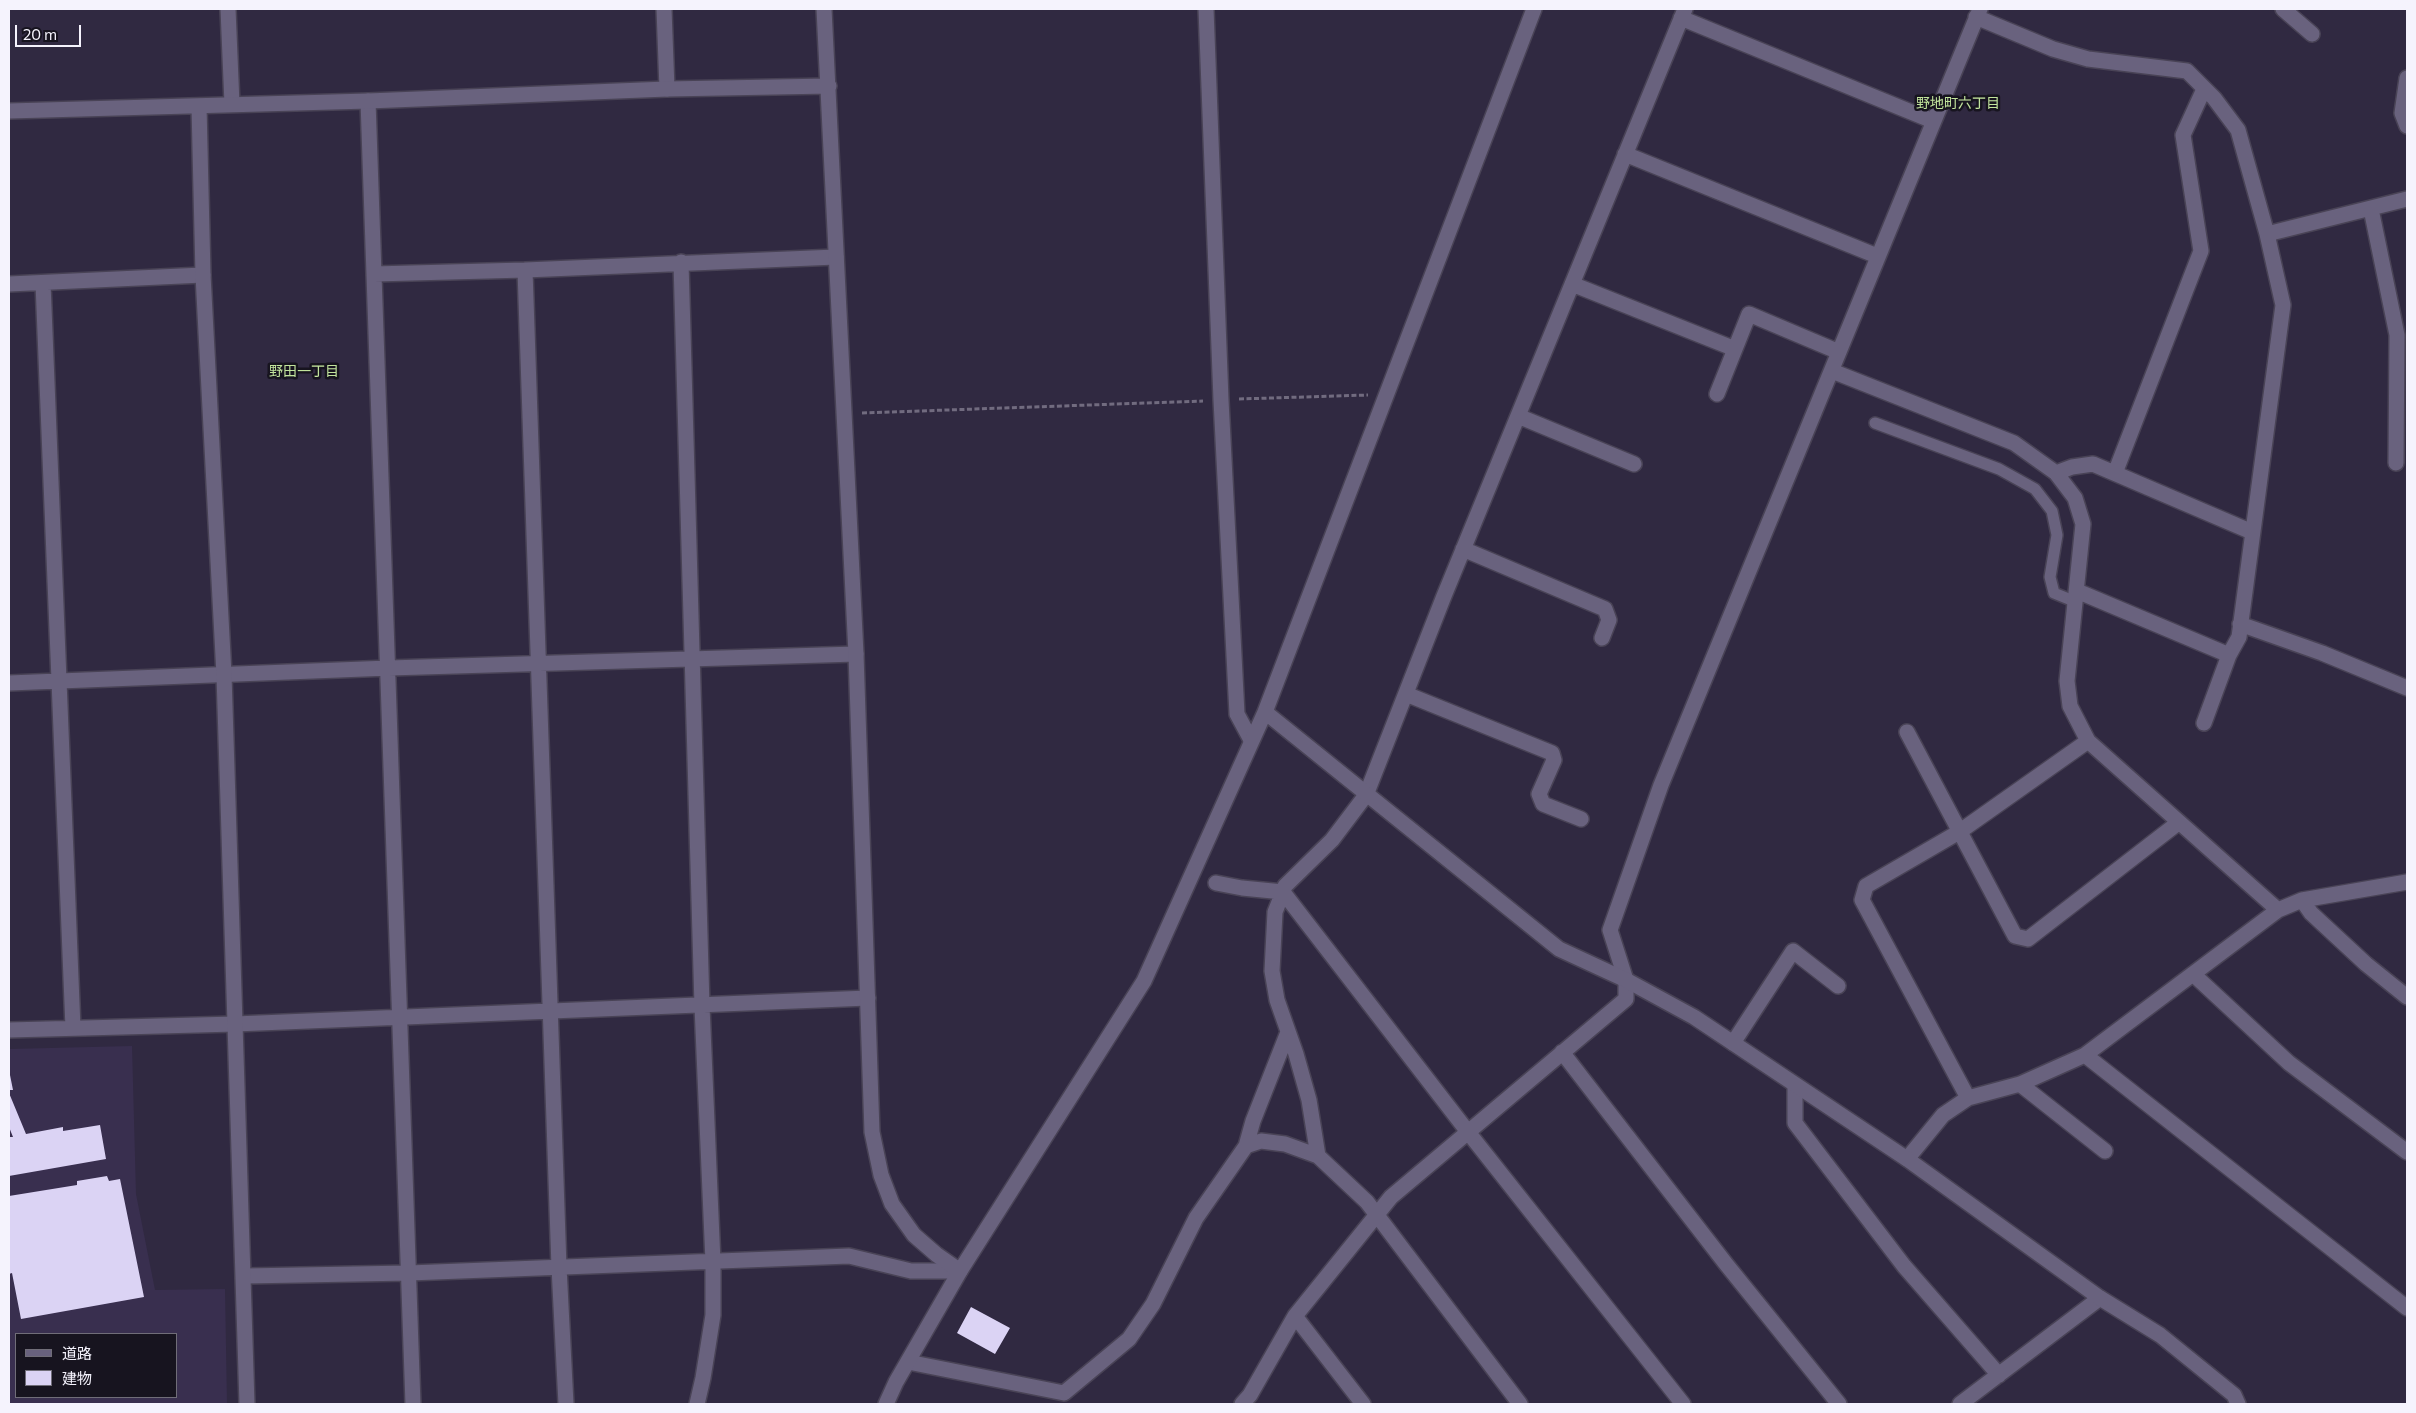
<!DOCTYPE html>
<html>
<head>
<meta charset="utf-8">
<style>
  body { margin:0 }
  #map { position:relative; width:2416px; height:1413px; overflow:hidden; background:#302941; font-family:Commissioner,"Noto Sans JP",sans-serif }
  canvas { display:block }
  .frame { position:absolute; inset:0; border:10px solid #f5f3fd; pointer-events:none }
  .legend { position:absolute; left:15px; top:1333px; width:162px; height:65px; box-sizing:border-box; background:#17141f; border:1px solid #706d78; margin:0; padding:6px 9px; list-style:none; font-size:15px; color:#f5f3fd }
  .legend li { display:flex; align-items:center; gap:10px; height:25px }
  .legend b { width:25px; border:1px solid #706d78 }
  .scale { position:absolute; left:15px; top:25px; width:66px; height:22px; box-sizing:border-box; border:2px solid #f5f3fd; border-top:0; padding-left:6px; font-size:15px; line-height:18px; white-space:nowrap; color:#f5f3fd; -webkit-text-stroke:4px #17141f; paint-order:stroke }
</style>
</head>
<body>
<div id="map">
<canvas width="2416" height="1413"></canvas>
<div class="frame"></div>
<ul class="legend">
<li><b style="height:6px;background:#69627e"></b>道路</li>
<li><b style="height:14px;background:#dbd3f4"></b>建物</li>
</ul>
<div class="scale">20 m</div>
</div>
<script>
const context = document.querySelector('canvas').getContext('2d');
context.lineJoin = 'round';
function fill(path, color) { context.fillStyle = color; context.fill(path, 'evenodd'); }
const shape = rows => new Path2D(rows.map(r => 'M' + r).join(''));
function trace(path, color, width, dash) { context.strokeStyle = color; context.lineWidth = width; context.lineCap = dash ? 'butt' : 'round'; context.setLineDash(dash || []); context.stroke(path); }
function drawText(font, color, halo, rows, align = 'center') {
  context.font = font + ' Commissioner,"Noto Sans JP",sans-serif'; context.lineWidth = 5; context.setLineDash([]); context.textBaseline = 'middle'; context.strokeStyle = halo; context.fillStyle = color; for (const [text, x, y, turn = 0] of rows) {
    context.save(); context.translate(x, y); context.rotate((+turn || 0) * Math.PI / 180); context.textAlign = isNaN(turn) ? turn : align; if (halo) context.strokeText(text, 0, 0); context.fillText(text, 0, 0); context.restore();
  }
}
fill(shape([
  [132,1046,136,1194,155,1290,225,1289,227,1404,9,1404,9,1049],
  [16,1334,176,1334,176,1397,16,1397]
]), '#392f4f');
fill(shape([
  [9,1070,13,1090,9,1090],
  [9,1093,26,1134,63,1127,63,1131,100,1125,106,1159,9,1176,9,1137,13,1137,9,1127],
  [107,1176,109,1181,120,1179,144,1297,21,1319,12,1273,9,1274,9,1196,77,1185,77,1181],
  [971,1307,1010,1328,995,1354,957,1333]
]), '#dbd3f4');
const lane = shape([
  [1875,423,1999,469,2035,489,2052,511,2057,535,2050,577,2054,593,2076,602]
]);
const street = shape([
  [228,9,232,104],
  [664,9,667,89],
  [1206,9,1221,400,1237,714,1251,740],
  [2283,9,2312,34],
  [1976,17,2053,49,2088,59,2187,71,2214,98,2238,130,2267,234,2283,305,2239,637,2229,655,2204,723],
  [1681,18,1933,121],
  [2407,78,2402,113,2407,126],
  [368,101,413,1404],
  [1625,154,1877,256],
  [2371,209,2397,335,2396,463],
  [2267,234,2407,199],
  [681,262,702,1006,713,1262,713,1315,703,1378,697,1404],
  [525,270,559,1267,566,1404],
  [374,274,525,270,836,257],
  [43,283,73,1028],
  [9,284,203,275],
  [1572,284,1735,349],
  [1832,371,2014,443,2056,473,2075,498,2083,524,2067,681,2070,706,2088,741],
  [1717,394,1749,314,1839,352],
  [1518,416,1634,464],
  [2056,473,2072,467,2093,464,2252,532],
  [2115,473,2201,251,2183,135,2204,89],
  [1463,549,1605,609,1609,620,1602,638],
  [2077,591,2229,655],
  [2240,624,2322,653,2407,688],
  [9,683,389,668,856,654],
  [1406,694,1552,753,1554,760,1539,794,1543,804,1581,819],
  [1907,732,2015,936,2028,939,2178,823],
  [1216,883,1242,888,1283,892,1285,886,1332,840,1366,795,1444,596,1685,9],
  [2302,900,2311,913,2366,964,2407,997],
  [2193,974,2289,1063,2407,1152],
  [9,1030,235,1024,868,998],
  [1733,1043,1793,951,1838,986],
  [1562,1052,1726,1264,1839,1404],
  [2085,1055,2407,1308],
  [2020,1084,2105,1151],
  [1795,1086,1795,1123,1904,1266,1999,1375],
  [1968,1098,1862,900,1866,886,1959,832,2088,741,2278,910],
  [1246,1146,1253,1121,1288,1032],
  [1318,1156,1309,1100,1296,1054,1277,1000,1272,971,1275,912,1283,892,1468,1132,1683,1404],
  [1907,1159,1943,1115,1968,1098,2020,1084,2085,1055,2278,910,2302,900,2407,882],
  [245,1276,409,1273,849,1256,911,1271,960,1271],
  [1295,1316,1363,1404],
  [908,1362,1064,1393,1129,1339,1153,1304,1196,1218,1246,1146,1261,1141,1285,1144,1318,1156,1367,1202,1520,1404],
  [1242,1404,1250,1395,1295,1316,1391,1197,1626,999,1626,980,1610,930,1661,785,1980,9],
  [1960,1404,2100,1298]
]);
const secondary = shape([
  [824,9,856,654,872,1132,881,1175,892,1204,914,1235,937,1255,960,1271],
  [199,106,203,275,224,675,247,1404],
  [9,111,368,101,667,89,829,86],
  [1265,712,1559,949,1626,980,1694,1017,1907,1159,2100,1298,2160,1335,2234,1395,2238,1404],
  [886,1404,896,1382,960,1271,1144,981,1265,712,1534,9]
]);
trace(lane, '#494356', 14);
trace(street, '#494356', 18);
trace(secondary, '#494356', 18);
trace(shape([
  [1239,399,1368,395],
  [862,413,1203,401]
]), '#716b7f', 3, [5, 2.5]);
trace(lane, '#69627e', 11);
trace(street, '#69627e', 15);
trace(secondary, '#69627e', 15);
drawText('14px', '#c2e49d', '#17141f', [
  ["野地町六丁目",1958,103],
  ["野田一丁目",304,371]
]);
</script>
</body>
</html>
